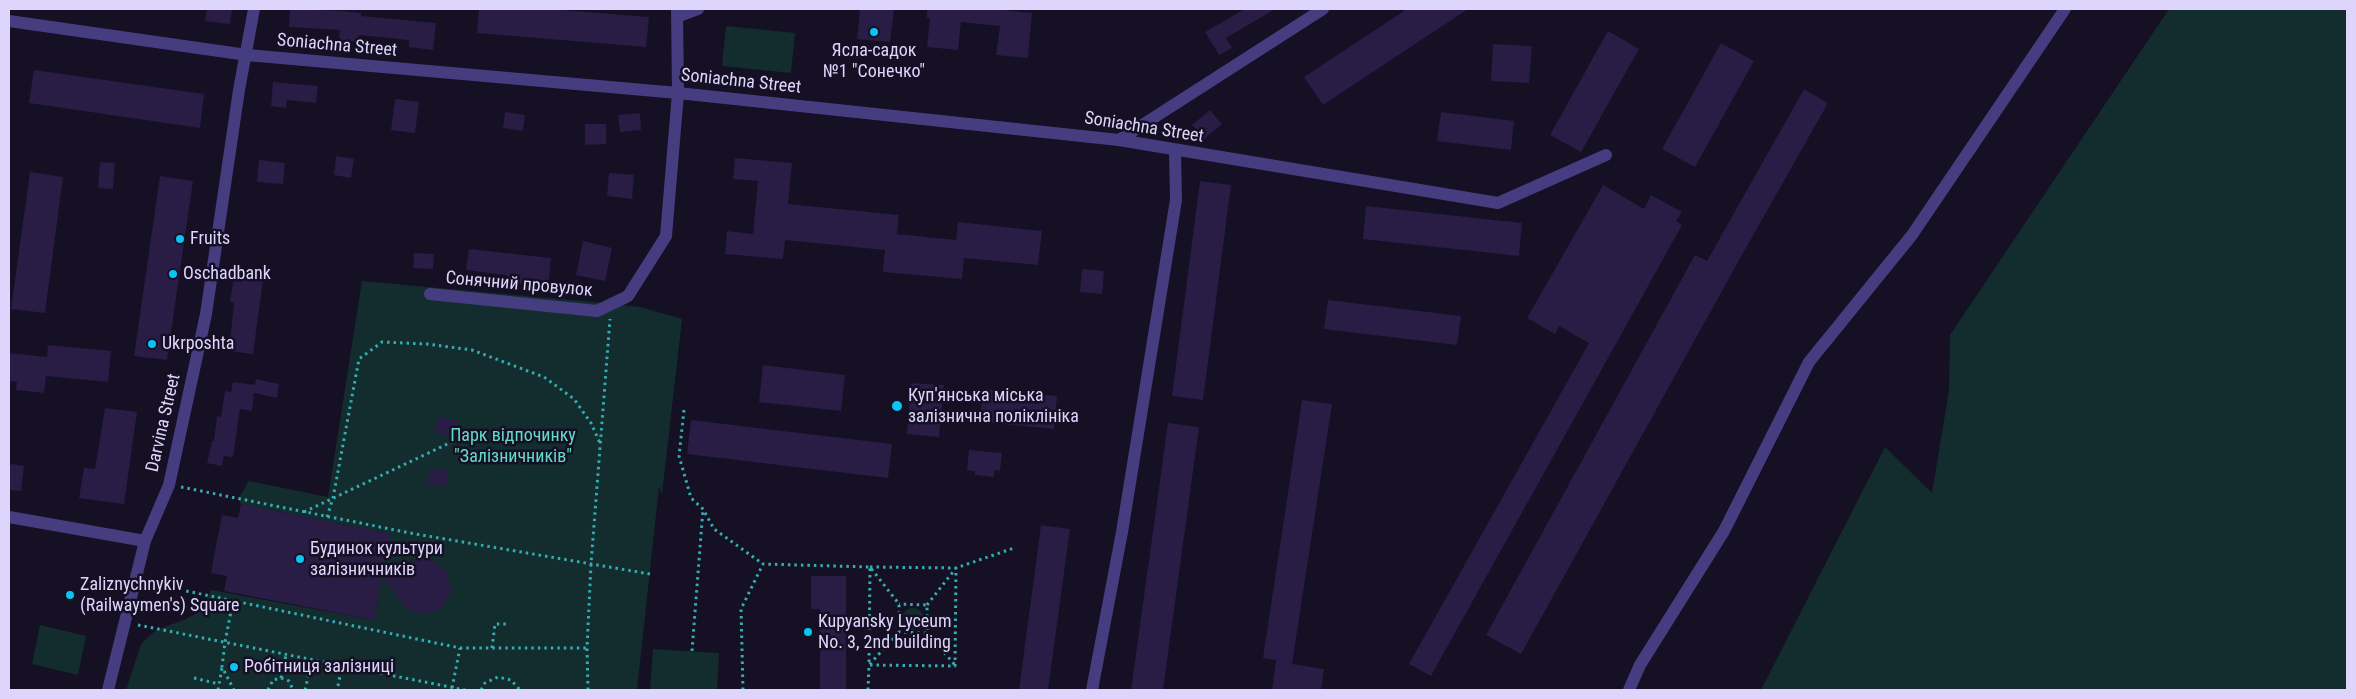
<!DOCTYPE html>
<html>
<head>
<meta charset="utf-8">
<style>
  body { margin:0 }
  #map { position:relative; width:2356px; height:699px; overflow:hidden; background:#151024; font-family:"Roboto Condensed",sans-serif }
  canvas { display:block }
  .frame { position:absolute; inset:0; border:10px solid #ded5fd; pointer-events:none }
</style>
</head>
<body>
<div id="map">
<canvas width="2356" height="699"></canvas>
<div class="frame"></div>
</div>
<script>
const context = document.querySelector('canvas').getContext('2d');
context.lineJoin = 'round';
function fill(path, color) { context.fillStyle = color; context.fill(path, 'evenodd'); }
const shape = rows => new Path2D(rows.map(r => 'M' + r).join(''));
function trace(path, color, width, dash) { context.strokeStyle = color; context.lineWidth = width; context.lineCap = dash ? 'butt' : 'round'; context.setLineDash(dash || []); context.stroke(path); }
function drawText(font, color, halo, rows, align = 'center') {
  context.font = font + ' "Roboto Condensed",sans-serif'; context.lineWidth = 5; context.setLineDash([]); context.textBaseline = 'middle'; context.strokeStyle = halo; context.fillStyle = color; for (const [text, x, y, turn = 0] of rows) {
    context.save(); context.translate(x, y); context.rotate((+turn || 0) * Math.PI / 180); context.textAlign = isNaN(turn) ? turn : align; if (halo) context.strokeText(text, 0, 0); context.fillText(text, 0, 0); context.restore();
  }
}
fill(shape([
  [2169,9,2347,9,2347,690,1761,690,1885,447,1932,493,1949,390,1950,335],
  [726,26,795,33,791,73,722,66],
  [362,281,604,303,640,307,682,319,662,494,659,487,637,690,126,690,141,644,156,630,184,620,201,611,211,590,374,620,390,534,241,504,238,499,249,481,328,497],
  '902 619a11 11 0 1 1 22 0a11 11 0 1 1-22 0Z',
  [40,625,86,636,78,675,32,664],
  [653,649,719,653,717,690,650,690]
]), '#132c2e');
fill(shape([
  [207,9,232,9,230,24,205,21],
  [290,9,342,11,361,13,361,16,436,23,433,50,409,47,409,40,359,35,358,42,339,40,340,30,289,27],
  [479,9,548,9,649,17,646,47,477,33],
  [860,9,894,9,890,42,857,39],
  [927,9,994,9,1032,13,1028,58,996,55,1000,26,961,22,958,50,927,47,930,18,927,18],
  [1245,9,1275,9,1226,38,1232,48,1219,55,1205,32],
  [1407,9,1468,9,1323,105,1304,77],
  [1608,31,1639,49,1581,152,1550,135],
  [1721,43,1754,61,1695,167,1662,149],
  [1493,44,1532,46,1529,83,1491,81],
  [34,70,204,94,200,128,29,103],
  [273,82,318,86,316,103,287,100,286,108,271,106],
  [1804,89,1828,103,1738,262,1521,654,1486,635,1695,255,1707,261],
  [395,99,419,102,415,133,391,130],
  [1210,110,1222,124,1204,139,1192,125],
  [505,112,525,115,523,131,503,128],
  [1441,112,1514,121,1511,150,1437,141],
  [640,113,641,130,620,132,618,115],
  [585,124,606,124,606,144,585,145],
  [336,156,354,159,351,178,334,175],
  [735,158,792,163,788,204,899,215,897,234,956,240,958,222,1042,231,1038,265,964,258,962,279,883,272,885,250,785,240,783,259,725,254,727,231,753,234,758,181,733,179],
  [259,160,285,163,283,184,257,182],
  [100,162,115,163,113,189,98,188],
  [30,172,63,177,45,313,11,309],
  [609,173,634,175,632,199,607,196],
  [160,176,193,181,167,360,134,356],
  [1200,181,1231,185,1203,400,1172,396],
  [1603,185,1644,209,1651,195,1682,212,1676,221,1682,225,1431,676,1409,664,1589,343,1559,326,1555,334,1527,318],
  [1366,206,1522,223,1519,256,1363,239],
  [583,241,612,248,605,281,576,275],
  [469,249,551,258,548,288,505,282,506,275,466,270],
  [414,253,434,254,433,269,413,268],
  [1082,269,1104,271,1102,294,1080,292],
  [234,275,263,280,253,354,229,351,234,303,230,302],
  [1328,300,1461,316,1457,345,1324,329],
  [48,345,111,351,108,382,46,376,44,393,16,390,17,382,9,381,9,353,47,357],
  [763,365,845,375,841,411,759,402],
  [256,379,279,384,277,398,254,393,252,411,240,409,233,457,224,456,222,466,207,463,212,441,214,441,217,416,221,417,225,391,231,392,233,382,255,385],
  [911,383,944,385,939,437,907,434],
  [983,389,1057,396,1054,429,980,422],
  [1302,400,1332,404,1292,664,1324,669,1321,690,1272,690,1276,660,1263,658],
  [105,408,137,412,124,504,79,498,84,468,95,469],
  [439,417,459,421,455,437,435,433],
  [691,420,892,444,888,478,687,454],
  [1168,423,1199,427,1163,690,1131,690],
  [969,450,1002,453,1000,471,994,470,994,477,975,475,975,471,967,470],
  [11,464,24,466,21,491,9,490,9,470],
  [430,469,449,471,447,486,428,484],
  [241,504,391,534,374,620,224,591,227,576,211,573,216,546,222,515,238,518],
  [1041,525,1070,529,1048,690,1019,690],
  [425,559,433,561,447,572,451,589,449,597,438,610,421,614,405,607,383,578,415,561],
  [811,576,846,576,846,690,820,690,820,609,811,609]
]), '#291c45');
trace(shape([
  [684,410,679,456,691,498,703,509,714,529,763,564],
  [181,487,410,533,650,574],
  [304,512,477,430],
  [327,517,333,498,359,359,382,342,427,344,472,350,544,377,574,399,591,423,600,443],
  [870,567,956,568,955,666,869,665,870,567],
  [148,583,460,648,587,648],
  [233,601,225,642,222,667,234,690],
  [927,605,956,568,1014,548],
  [138,625,465,690],
  [927,633,955,665],
  [492,648,495,624,506,624],
  [692,651,703,509],
  [194,678,219,684],
  [281,678,286,655],
  [338,686,342,666],
  [452,688,460,648],
  [218,690,222,668],
  [268,690,273,680,281,678,289,681,293,690],
  [305,690,312,660],
  [481,690,485,683,498,677,511,680,520,690],
  [588,690,587,648,591,564,610,319],
  [743,690,741,609,763,564,870,567,899,604,899,632,927,633,927,605,899,604],
  [868,690,869,665,899,632]
]), '#34adb2', 3, [2.5, 4]);
trace(shape([
  [677,17,698,9],
  [9,21,247,55,678,93,1119,140,1498,203,1606,155],
  [1119,140,1323,9],
  [430,294,597,311,628,296,666,236,678,93,677,9],
  [9,517,145,541],
  [108,690,145,541,169,485,206,314,239,90,254,9],
  [1092,690,1122,532,1176,200,1175,150],
  [1629,690,1640,665,1724,531,1809,362,1912,235,2065,9]
]), '#463d81', 12);
for (const [x, y, r, color] of [
  [874,32,5,"#0ac5f4"],
  [180,239,5,"#0ac5f4"],
  [173,274,5,"#0ac5f4"],
  [152,344,5,"#0ac5f4"],
  [897,406,6,"#0ac5f4"],
  [300,559,5,"#0ac5f4"],
  [70,595,5,"#0ac5f4"],
  [808,632,5,"#0ac5f4"],
  [234,667,5,"#0ac5f4"]
]) { const dot = new Path2D(); dot.arc(x, y, r, 0, 2 * Math.PI); context.fillStyle = color; context.fill(dot); trace(dot, '#151024', 2); }
drawText('18px', '#ded5fd', '#151024', [
  ["Soniachna Street",337,46,5],
  ["Soniachna Street",741,82,6],
  ["Soniachna Street",1144,128,9],
  ["Сонячний провулок",519,285,5],
  ["Darvina Street",164,423,-77]
]);
drawText('18px', '#ded5fd', '#151024', [
  ["Ясла-садок",874,51,"center"],
  ["№1 \"Сонечко\"",874,72,"center"],
  ["Fruits",190,239],
  ["Oschadbank",183,274],
  ["Ukrposhta",162,344],
  ["Куп'янська міська",908,396],
  ["залізнична поліклініка",908,417],
  ["Будинок культури",310,549],
  ["залізничників",310,570],
  ["Zaliznychnykiv",80,585],
  ["(Railwaymen's) Square",80,606],
  ["Kupyansky Lyceum",818,622],
  ["No. 3, 2nd building",818,643],
  ["Робітниця залізниці",244,667]
], 'left');
drawText('18px', '#63dbc9', '#151024', [
  ["Парк відпочинку",513,436],
  ["\"Залізничників\"",513,457]
]);
</script>
</body>
</html>
